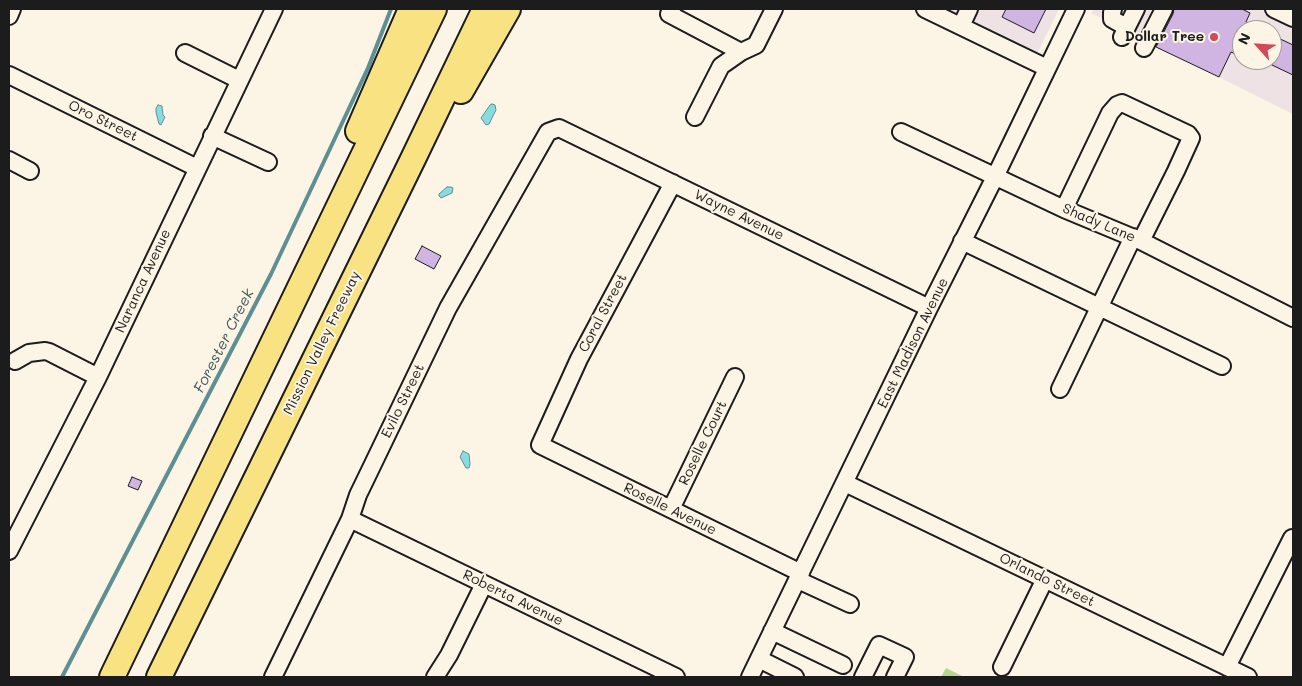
<!DOCTYPE html>
<html>
<head>
<meta charset="utf-8">
<style>
  body { margin:0 }
  #map { position:relative; width:1302px; height:686px; overflow:hidden; background:#fcf5e5; font-family:Mali,sans-serif }
  canvas { display:block }
  .frame { position:absolute; inset:0; border:10px solid #1c1c1c; pointer-events:none }
  .north { position:absolute; left:1232px; top:20px; width:50px; height:50px; box-sizing:border-box; background:#fcf5e5; border:1px solid #a29e95; border-radius:50%; rotate:296deg; font-size:14px; font-weight:700; line-height:20px; text-align:center; color:#1c1c1c }
  .north::after { content:''; display:block; margin:auto; width:18px; height:22px; background:#d1495b; clip-path:polygon(50% 0,100% 100%,50% 72%,0 100%) }
</style>
</head>
<body>
<div id="map">
<canvas width="1302" height="686"></canvas>
<div class="frame"></div>
<div class="north">N</div>
</div>
<script>
const context = document.querySelector('canvas').getContext('2d');
context.lineJoin = 'round';
function fill(path, color) { context.fillStyle = color; context.fill(path, 'evenodd'); }
const shape = rows => new Path2D(rows.map(r => 'M' + r).join(''));
function trace(path, color, width, dash) { context.strokeStyle = color; context.lineWidth = width; context.lineCap = dash ? 'butt' : 'round'; context.setLineDash(dash || []); context.stroke(path); }
function drawText(font, color, halo, rows, align = 'center') {
  context.font = font + ' Mali,sans-serif'; context.lineWidth = 4; context.setLineDash([]); context.textBaseline = 'middle'; context.strokeStyle = halo; context.fillStyle = color; for (const [text, x, y, turn = 0] of rows) {
    context.save(); context.translate(x, y); context.rotate((+turn || 0) * Math.PI / 180); context.textAlign = isNaN(turn) ? turn : align; if (halo) context.strokeText(text, 0, 0); context.fillText(text, 0, 0); context.restore();
  }
}
fill(shape([
  [913,9,1059,9,1031,66],
  [1094,9,1293,9,1293,114,1091,13],
  [1242,30,1272,30,1272,60,1242,60]
]), '#efe2e4');
fill(shape([
  [946,668,964,677,941,677]
]), '#b8d68e');
const water = shape([
  [492,104,495,105,496,110,489,124,486,125,481,118,490,105,492,104],
  [158,105,162,106,163,115,165,117,161,125,159,124,156,112,156,108,158,105],
  [447,187,451,187,453,188,452,193,441,198,439,196,439,194,447,187],
  [463,451,469,454,470,464,469,468,466,468,460,457,463,451]
]);
fill(water, '#8adbe0');
trace(water, '#5e8f92', 1);
trace(shape([
  [62,677,271,274,368,68,391,9]
]), '#5e8f92', 4);
const building = shape([
  [1006,9,1046,9,1034,33,1002,17,1006,9],
  [1174,9,1242,9,1250,13,1246,22,1261,30,1242,30,1242,57,1231,52,1219,77,1156,47,1173,14,1174,9],
  [1272,35,1293,45,1293,75,1272,65,1272,35],
  [422,246,441,256,434,269,415,259,422,246],
  [132,477,142,481,138,490,128,486,132,477]
]);
fill(building, '#d0b5e3');
trace(building, '#1c1c1c', 1);
const minor = shape([
  [672,9,669,14,741,52],
  [925,9,1047,68],
  [1113,9,1112,13,1112,19,1126,27],
  [1274,9,1293,18],
  [9,16,12,9],
  [961,26,969,9],
  [1122,37,1136,9],
  [1144,48,1164,9],
  [185,53,239,80],
  [9,75,197,168],
  [695,117,721,66,741,52,756,45,774,9],
  [901,132,1064,209,1141,241,1293,318],
  [212,136,268,162],
  [9,160,30,171],
  [673,183,579,359,540,445,801,573],
  [1064,209,1110,113,1117,105,1122,103,1188,134,1191,138,1176,171,1141,241],
  [962,241,1222,366],
  [15,361,29,353,45,351,49,352,98,377],
  [1060,389,1133,237],
  [845,483,1248,677],
  [671,509,735,377],
  [350,519,676,677],
  [9,551,98,377,274,9],
  [798,580,850,604],
  [772,631,843,665],
  [759,659,795,677],
  [1002,667,1045,579],
  [1227,667,1292,538],
  [273,677,350,519,358,495,373,464,448,308,548,132,559,128,929,308],
  [435,677,449,655,484,584],
  [750,677,929,308,995,177,1076,9],
  [863,677,879,645,905,657,895,677]
]);
const highway = shape([
  [461,91,508,9],
  [358,131,411,9],
  [112,677,434,9],
  [159,677,412,161,485,9]
]);
trace(minor, '#1c1c1c', 20);
trace(highway, '#1c1c1c', 28);
trace(minor, '#fcf5e5', 16);
trace(highway, '#f8e281', 24);
for (const [x, y, r, color] of [
  [1214,37,5,"#d1495b"]
]) { const dot = new Path2D(); dot.arc(x, y, r, 0, 2 * Math.PI); context.fillStyle = color; context.fill(dot); trace(dot, '#fcf5e5', 2); }
drawText('bold 14px', '#1c1c1c', '#fcf5e5', [
  ["Dollar Tree",1204,37]
], 'right');
drawText('14px', '#1c1c1c', '#fcf5e5', [
  ["Oro Street",103,121,26],
  ["Wayne Avenue",739,215,26],
  ["Shady Lane",1099,223,23],
  ["Naranca Avenue",143,281,-65],
  ["Coral Street",603,313,-62],
  ["Mission Valley Freeway",322,343,-64],
  ["East Madison Avenue",913,343,-64],
  ["Evilo Street",403,401,-64],
  ["Roselle Court",703,443,-64],
  ["Roselle Avenue",670,509,26],
  ["Orlando Street",1047,580,26],
  ["Roberta Avenue",513,598,26]
]);
drawText('italic 15px', '#3d5557', '#fcf5e5', [
  ["Forester Creek",224,341,-63]
]);
</script>
</body>
</html>
